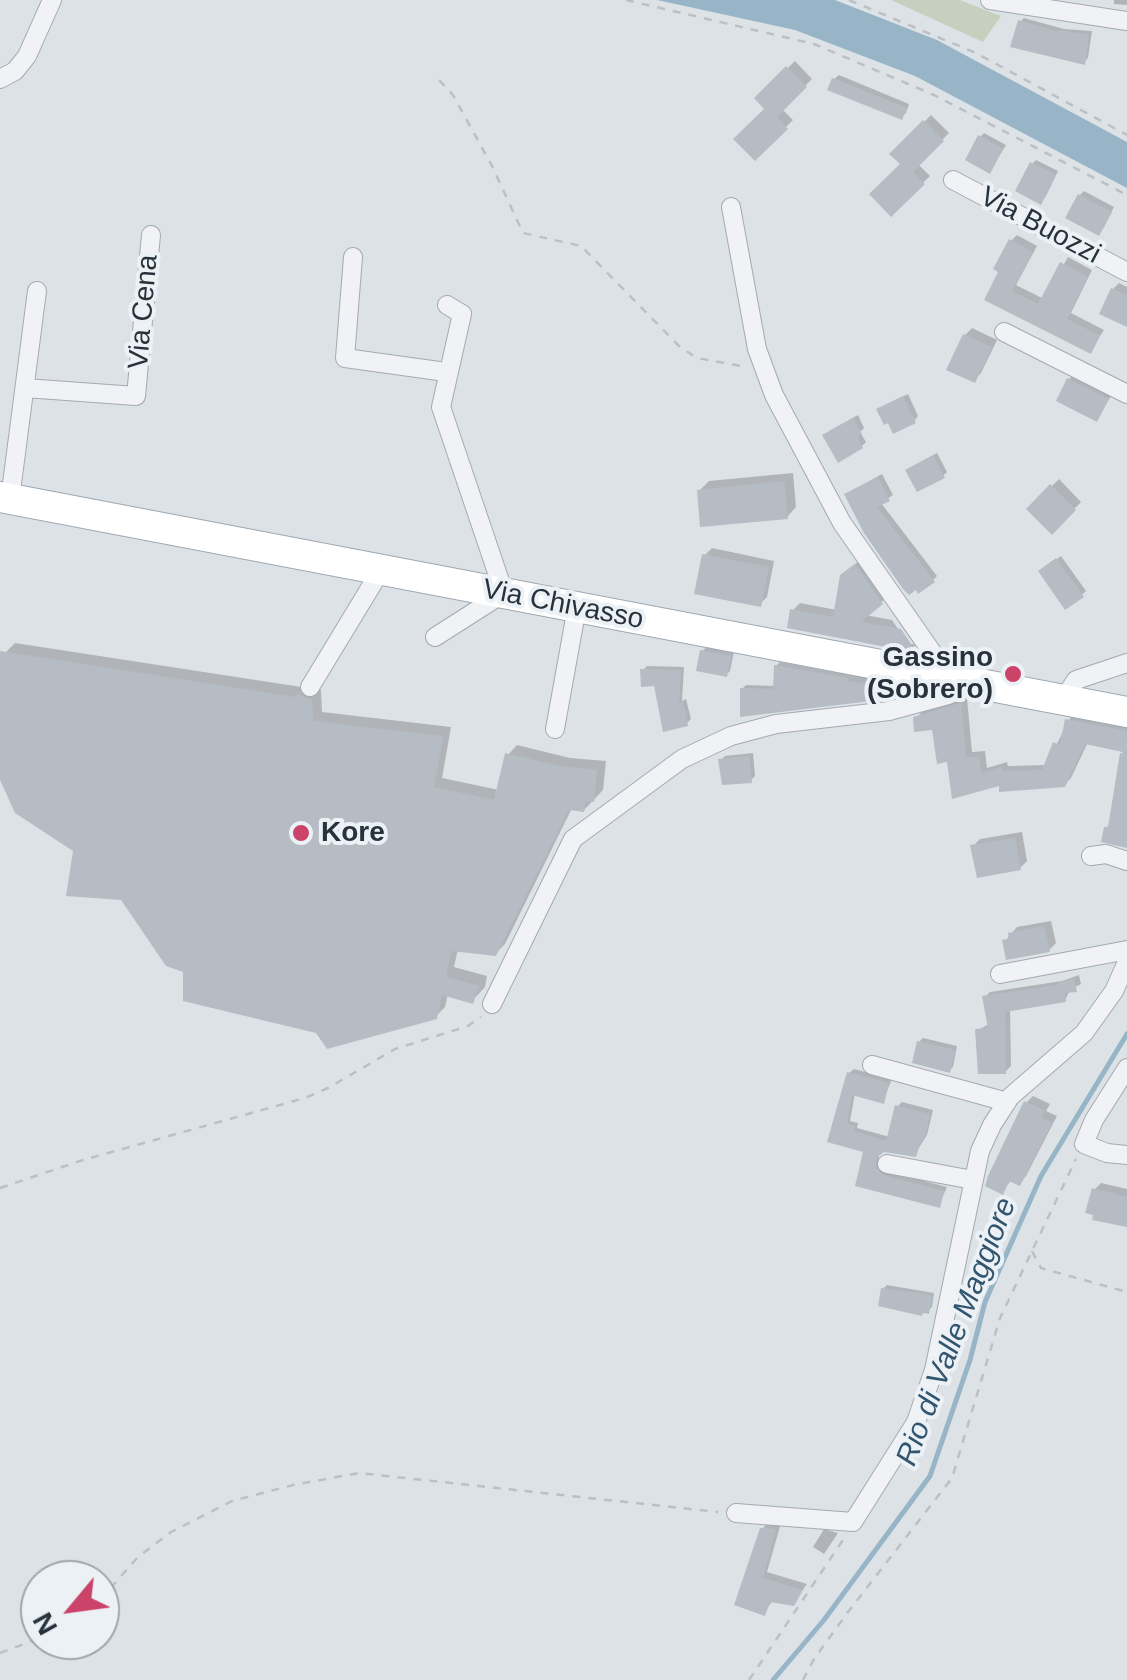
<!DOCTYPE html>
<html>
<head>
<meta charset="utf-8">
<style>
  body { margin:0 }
  #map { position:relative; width:1127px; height:1680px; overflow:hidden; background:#dde2e7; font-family:Arial,sans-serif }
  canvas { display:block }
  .north { position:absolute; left:20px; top:1560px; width:100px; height:100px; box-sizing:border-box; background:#ecf1f5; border:2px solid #9da5ab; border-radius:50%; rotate:241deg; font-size:28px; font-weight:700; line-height:40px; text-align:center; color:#27323d }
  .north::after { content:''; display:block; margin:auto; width:35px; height:45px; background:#cb4369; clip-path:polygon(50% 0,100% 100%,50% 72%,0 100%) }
</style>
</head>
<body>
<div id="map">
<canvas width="1127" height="1680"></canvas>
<div class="north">N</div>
</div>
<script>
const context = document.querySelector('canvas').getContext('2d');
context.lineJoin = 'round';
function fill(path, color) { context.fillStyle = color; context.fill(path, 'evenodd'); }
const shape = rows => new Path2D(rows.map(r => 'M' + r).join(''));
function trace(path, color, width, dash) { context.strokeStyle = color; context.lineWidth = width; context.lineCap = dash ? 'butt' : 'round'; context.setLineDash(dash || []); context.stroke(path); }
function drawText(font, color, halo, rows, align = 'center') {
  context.font = font + ' Arial,sans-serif'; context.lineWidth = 8; context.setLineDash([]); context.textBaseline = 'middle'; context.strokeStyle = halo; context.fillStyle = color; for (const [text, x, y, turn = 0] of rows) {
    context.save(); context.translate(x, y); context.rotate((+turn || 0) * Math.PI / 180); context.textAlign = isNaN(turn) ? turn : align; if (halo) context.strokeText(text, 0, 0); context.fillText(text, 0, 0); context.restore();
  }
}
fill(shape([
  [891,0,960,0,1001,16,983,42]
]), '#c5d1be');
fill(shape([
  [657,0,835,0,937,40,1127,142,1127,188,915,76,795,30]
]), '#98b5c7');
fill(shape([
  [1114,0,1127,0,1127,5,1114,4],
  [1024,18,1064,29,1092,31,1088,58,1084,62,1020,22],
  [795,61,812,79,782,109,793,120,755,158,767,109,757,98],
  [839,75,909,104,906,113,901,117,834,79],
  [931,115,949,133,918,164,930,176,891,214,903,164,893,154],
  [984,133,1006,145,990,171,980,137],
  [1036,160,1058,171,1045,198,1032,164],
  [1084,191,1114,207,1103,229,1080,195],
  [1017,235,1037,246,1016,285,1044,299,1068,257,1092,270,1071,313,1104,330,1090,351,987,299,1011,241],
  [1119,283,1127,287,1127,324,1113,289],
  [972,328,997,340,981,373,974,380,965,335],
  [1076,373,1114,391,1097,419,1069,379],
  [908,394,918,416,914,421,879,409],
  [858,415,864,428,860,432,866,442,862,446,829,431],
  [937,453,947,472,943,476,908,470],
  [793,473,796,507,787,517,699,491,709,481],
  [882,474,893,495,881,503,937,576,933,580,851,491],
  [1059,479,1081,502,1052,532,1029,509],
  [712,548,774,561,767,597,760,604,705,555],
  [1061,556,1086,591,1082,595,1045,568],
  [863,558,889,596,865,615,892,620,908,644,914,644,898,621,908,623,918,642,912,649,793,610,800,603,837,610,843,573],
  [15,643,321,690,322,712,451,727,442,778,499,790,508,755,517,745,570,758,606,761,603,790,584,810,572,808,505,944,496,953,458,949,454,967,487,976,485,987,472,1001,448,994,445,1007,435,1017,318,1031,185,970,123,897,0,777,0,658],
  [707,647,734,652,730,671,726,675,702,651],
  [780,662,916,687,886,696,742,689,746,685,776,686,776,666],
  [647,666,684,667,682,701,686,699,691,719,686,724,643,670],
  [967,698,972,752,985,751,987,768,1007,762,1008,766,1047,765,1068,721,1074,714,1127,724,1127,847,1106,828,1111,823,1123,750,1088,742,1071,778,1064,785,1001,782,950,759,934,727,916,718,923,711],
  [753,753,755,776,751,780,721,760,725,756],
  [1022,832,1027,861,1020,868,973,846,980,839],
  [1051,921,1056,943,1049,950,1005,941,1017,927],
  [1079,975,1081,984,1070,990,1065,1000,1010,1008,1011,1066,1005,1072,978,1030,989,1024,985,997,990,992,1062,981],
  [923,1038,957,1046,953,1067,949,1071,919,1042],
  [854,1069,892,1079,883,1101,855,1093,850,1121,858,1123,857,1128,890,1137,898,1106,902,1102,933,1110,927,1135,915,1154,883,1149,878,1154,883,1170,947,1187,939,1205,858,1184,866,1151,830,1140,849,1073],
  [1033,1096,1050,1104,1046,1111,1057,1116,1026,1176,1020,1183,1012,1179,1002,1192,1026,1103],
  [1101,1183,1127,1189,1127,1223,1094,1190],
  [887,1285,934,1293,932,1307,928,1311,883,1289],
  [769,1522,781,1523,767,1572,807,1584,793,1604,773,1600,764,1613,737,1604,762,1529],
  [824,1529,838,1533,824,1554,813,1547]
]), '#0003');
trace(shape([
  [773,1680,824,1620,930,1476,970,1360,985,1302,1041,1176,1127,1034]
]), '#98b5c7', 5);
fill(shape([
  [1018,20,1059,32,1059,30,1089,35,1085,65,1010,47],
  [786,66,807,87,777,117,788,129,755,161,733,139,764,109,754,98],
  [832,78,907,108,902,120,827,90],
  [923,120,944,141,913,172,925,184,891,217,869,194,900,164,889,154],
  [978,135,1003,149,990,174,965,160],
  [1030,162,1056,175,1041,205,1015,191],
  [1078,194,1112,212,1099,236,1065,218],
  [1009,239,1033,252,1012,291,1038,304,1060,262,1088,277,1067,319,1100,336,1091,354,984,300,998,272,993,269],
  [1111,288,1127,295,1127,327,1099,314],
  [963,334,992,347,975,383,946,370],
  [1067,378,1109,399,1097,422,1056,401],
  [903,396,916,423,893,434,888,423,884,425,876,409],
  [853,418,862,434,857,437,863,448,838,463,822,435],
  [933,455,945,478,917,492,905,470],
  [878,477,890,501,877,507,935,582,918,594,916,590,909,595,903,589,864,533,844,494],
  [784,481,788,519,700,527,697,490],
  [1050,484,1076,510,1052,535,1026,509],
  [702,554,769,567,761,607,694,594],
  [1056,558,1084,597,1065,610,1038,571],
  [855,564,883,604,861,622,901,629,913,647,912,652,787,628,790,609,833,617,840,575],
  [700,650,731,656,727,677,696,671],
  [0,651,295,697,299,693,304,698,312,699,313,721,443,736,434,787,494,800,505,753,559,766,597,770,594,802,586,801,584,812,569,810,496,956,451,951,446,977,479,986,473,1004,442,995,437,1019,327,1049,316,1033,183,1001,183,972,166,966,121,900,66,896,73,851,15,813,0,780],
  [774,665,848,678,847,681,916,691,887,699,740,717,740,688,773,689],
  [640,669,681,670,679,703,683,702,688,726,663,732,654,686,641,687],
  [961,703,966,757,979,757,981,773,1001,767,1002,771,1042,770,1053,742,1060,745,1065,719,1127,731,1127,753,1085,744,1065,787,999,792,999,786,952,799,947,762,937,764,932,730,914,732,913,717],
  [1120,753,1127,754,1127,848,1101,842,1104,827,1108,827],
  [749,756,752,783,722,785,718,759],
  [1015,838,1021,870,977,878,970,845],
  [1044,926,1050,952,1006,960,1002,940,1009,939,1008,933],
  [1074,979,1077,992,1065,993,1066,1002,1005,1012,1006,1074,978,1074,975,1029,988,1028,982,996,1058,985,1058,982],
  [917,1041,955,1050,950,1073,912,1063],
  [847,1072,889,1083,884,1104,852,1095,847,1124,855,1126,854,1131,886,1141,895,1105,930,1114,924,1141,921,1141,916,1157,884,1152,877,1157,875,1167,885,1176,944,1191,940,1208,855,1186,863,1152,827,1142],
  [1024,1101,1045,1111,1041,1118,1052,1123,1020,1186,1009,1181,1003,1195,985,1186,988,1176],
  [1092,1188,1127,1197,1127,1227,1092,1220,1093,1215,1085,1213],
  [881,1288,928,1294,932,1297,929,1314,923,1313,922,1316,878,1306],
  [760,1528,776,1529,763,1578,803,1590,794,1606,770,1602,765,1616,734,1605]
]), '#b5bcc3');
const minor = shape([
  [990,0,1127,21],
  [0,79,15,71,27,56,52,0],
  [953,180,1127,272],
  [731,207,757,349,774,395,842,523,950,678],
  [353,257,345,358,446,372],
  [1004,332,1127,394],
  [25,388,136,396,151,235],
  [10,499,37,291],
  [435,637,504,593,441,407,462,314,447,305],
  [310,687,381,570],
  [1063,700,1076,680,1127,663],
  [555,729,577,607],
  [1091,856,1106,854,1127,861],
  [1000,974,1127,950],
  [492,1004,573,839,682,759,731,736,776,724,889,711,948,695,971,685],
  [872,1065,1007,1102],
  [1127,1068,1094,1120,1084,1144,1107,1153,1127,1155],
  [887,1164,973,1180],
  [736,1513,853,1522,916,1422,934,1370,980,1151,992,1125,1010,1097,1084,1033,1114,991,1127,962]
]);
const primary = shape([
  [0,497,1127,712]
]);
trace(minor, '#a3aab1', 20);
trace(primary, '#9da8b2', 32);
trace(shape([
  [626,0,814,44,934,95,1127,195],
  [849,0,976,53,1127,135],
  [439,80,453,95,492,166,523,233,581,246,680,347,697,358,747,367],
  [0,1188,83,1160,305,1098,328,1088,395,1049,468,1026,481,1017],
  [1032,1251,1041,1268,1127,1292],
  [100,1600,138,1557,171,1532,232,1501,293,1485,359,1473,718,1512],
  [0,1653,40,1638],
  [749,1680,845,1537],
  [803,1680,814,1659,848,1612,952,1478,1000,1318,1076,1159]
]), '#bcc0c5', 2.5, [8, 8]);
trace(minor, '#f0f2f5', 18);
trace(primary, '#fff', 30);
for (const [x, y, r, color] of [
  [1013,674,10,"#cb4369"],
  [301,833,10,"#cb4369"]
]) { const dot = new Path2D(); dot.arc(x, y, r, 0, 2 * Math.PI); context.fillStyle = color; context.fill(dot); trace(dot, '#ecf1f5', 4); }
drawText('28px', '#27323d', '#ecf1f5', [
  ["Via Buozzi",1040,226,28],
  ["Via Cena",144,312,-85],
  ["Via Chivasso",563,605,11]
]);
drawText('bold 28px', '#27323d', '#ecf1f5', [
  ["Gassino",993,658],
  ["(Sobrero)",993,690],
  ["Kore",321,833,"left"]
], 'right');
drawText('italic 30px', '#325670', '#ecf1f5', [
  ["Rio di Valle Maggiore",957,1332,-69]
]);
</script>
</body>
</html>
